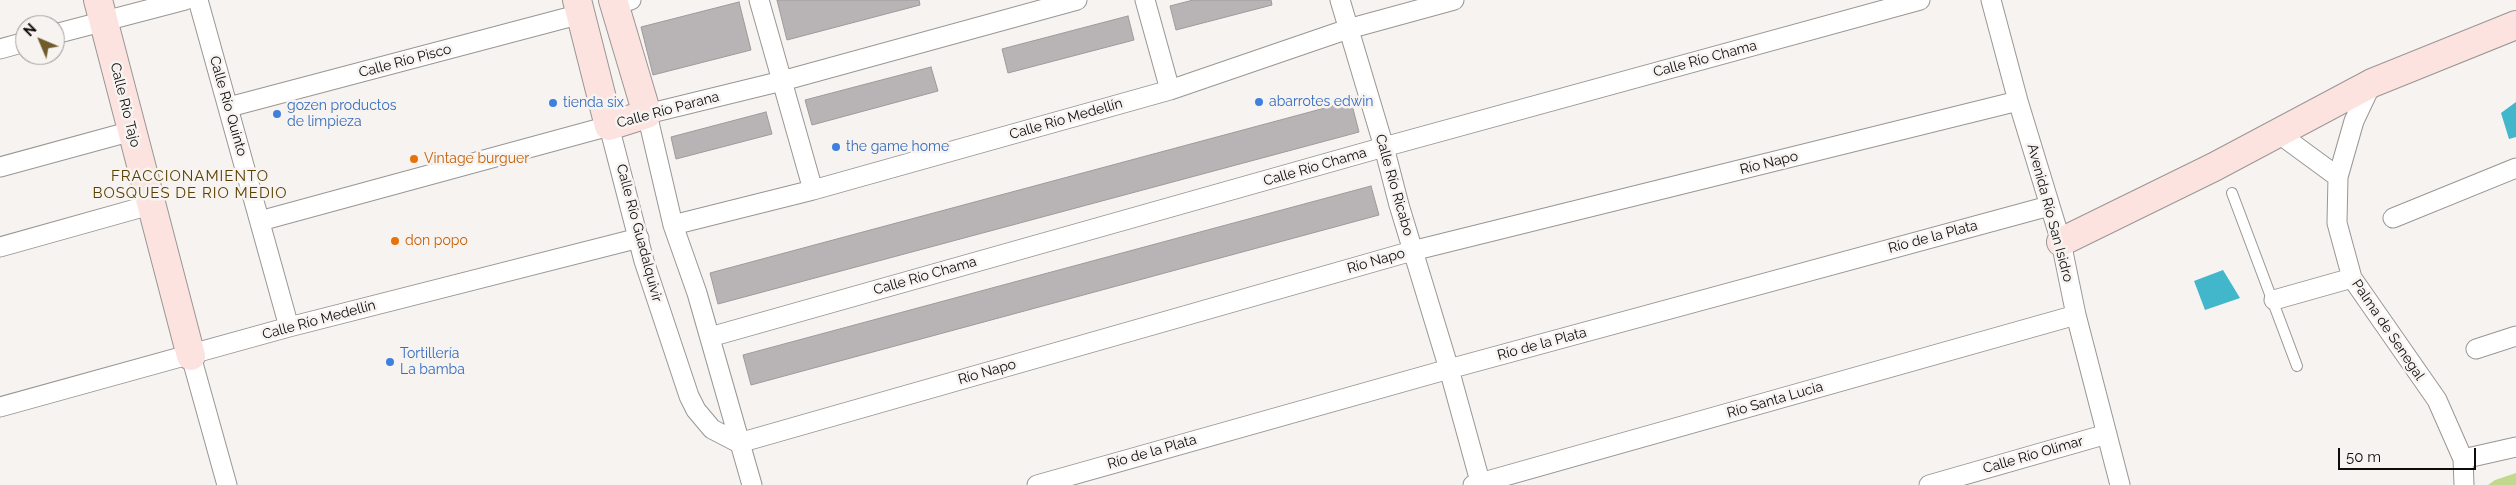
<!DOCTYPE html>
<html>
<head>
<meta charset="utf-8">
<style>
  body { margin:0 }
  #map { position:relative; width:2516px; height:485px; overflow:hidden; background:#f6f3f0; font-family:Raleway,sans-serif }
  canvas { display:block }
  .north { position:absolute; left:15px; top:15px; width:50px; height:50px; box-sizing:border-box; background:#f6f3f0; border:1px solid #999794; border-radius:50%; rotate:315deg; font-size:14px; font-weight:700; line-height:20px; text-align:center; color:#0d0c0b }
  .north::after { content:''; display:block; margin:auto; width:18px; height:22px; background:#725b2b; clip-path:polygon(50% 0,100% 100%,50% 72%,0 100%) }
  .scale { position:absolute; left:2338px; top:448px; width:138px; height:22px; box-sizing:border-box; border:2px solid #0d0c0b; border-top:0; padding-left:6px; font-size:15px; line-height:18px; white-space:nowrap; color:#0d0c0b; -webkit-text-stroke:4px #f6f3f0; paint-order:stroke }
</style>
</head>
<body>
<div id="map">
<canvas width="2516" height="485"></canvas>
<div class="north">N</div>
<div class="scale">50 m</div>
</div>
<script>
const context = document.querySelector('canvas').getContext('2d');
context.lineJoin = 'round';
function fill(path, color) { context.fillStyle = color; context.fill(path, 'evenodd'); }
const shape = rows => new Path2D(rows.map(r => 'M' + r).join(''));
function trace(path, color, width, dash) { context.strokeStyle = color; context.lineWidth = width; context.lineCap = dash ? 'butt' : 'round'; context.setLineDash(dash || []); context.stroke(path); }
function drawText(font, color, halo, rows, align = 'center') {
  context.font = font + ' Raleway,sans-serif'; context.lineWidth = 5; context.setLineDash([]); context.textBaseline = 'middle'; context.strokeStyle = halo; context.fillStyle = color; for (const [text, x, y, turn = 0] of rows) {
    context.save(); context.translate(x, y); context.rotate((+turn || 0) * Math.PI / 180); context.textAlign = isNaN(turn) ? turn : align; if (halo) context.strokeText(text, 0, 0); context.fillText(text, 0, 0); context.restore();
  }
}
fill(shape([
  [2516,473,2516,485,2488,485,2495,480]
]), '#c3d88f');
fill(shape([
  [2516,102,2516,137,2509,139,2501,113],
  [2223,270,2240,298,2205,310,2194,281]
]), '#42b7cb');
const building = shape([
  [777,0,919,0,920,5,787,40,777,0],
  [1193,0,1271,0,1272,5,1176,30,1170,6,1193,0],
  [739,2,751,50,653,75,641,27,739,2],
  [1128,16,1134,40,1008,73,1002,49,1128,16],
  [931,67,938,91,812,125,805,100,931,67],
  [1351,101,1359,132,718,304,710,273,1351,101],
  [766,112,772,134,676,159,671,137,766,112],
  [1371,186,1379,215,751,385,743,355,1371,186]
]);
fill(building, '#b8b4b6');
trace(building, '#9e9a9c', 1);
const lane = shape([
  [2232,193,2297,366]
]);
const street = shape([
  [198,0,289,327],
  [759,0,813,190],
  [1145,0,1170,90],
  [1340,0,1384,147,1399,205,1449,369,1481,485],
  [1991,0,2018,101,2061,242,2076,315,2120,485],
  [614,5,631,0],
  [55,34,185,0],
  [0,49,25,42],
  [2372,83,2354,121,2338,177,2337,223,2352,278,2437,400,2463,459,2464,485],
  [229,107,581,14],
  [2278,133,2338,177],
  [0,167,132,131],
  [2393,218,2516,168],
  [260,221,609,126,644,261,689,396,696,410,712,429,739,443,1412,251,2018,101],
  [673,225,813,190,1170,90,1348,29,1454,0],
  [0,247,150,205],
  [2274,300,2352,278],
  [710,337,1384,147,1920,0],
  [2476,349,2516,336],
  [191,356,227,485],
  [0,407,289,327,639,238],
  [2463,459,2516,447],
  [752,485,697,293,673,225,647,114,782,81,1077,0],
  [1037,485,1449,369,2049,206],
  [1473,485,2076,315],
  [1929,485,2107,434]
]);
const secondary = shape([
  [98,0,191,356],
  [577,0,609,126,647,114,613,0],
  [2061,242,2214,167,2372,83,2516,25]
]);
trace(lane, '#999694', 12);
trace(street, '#999694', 21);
trace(secondary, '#999694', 30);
trace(lane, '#fff', 10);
trace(street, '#fff', 19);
trace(secondary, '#fde3e0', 28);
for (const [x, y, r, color] of [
  [1259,102,5,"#3f7fe0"],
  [553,103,5,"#3f7fe0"],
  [277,114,5,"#3f7fe0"],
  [836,147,5,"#3f7fe0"],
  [414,159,5,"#e8710a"],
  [395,241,5,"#e8710a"],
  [390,362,5,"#3f7fe0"]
]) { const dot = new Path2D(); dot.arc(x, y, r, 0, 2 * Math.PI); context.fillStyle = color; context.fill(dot); trace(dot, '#f6f3f0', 2); }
drawText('14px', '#0d0c0b', '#f6f3f0', [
  ["Calle Río Chama",1705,59,-15],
  ["Calle Río Pisco",405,61,-15],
  ["Calle Río Tajo",125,105,76],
  ["Calle Río Quinto",228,106,74],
  ["Calle Río Parana",668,110,-15],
  ["Calle Río Medellín",1066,119,-16],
  ["Río Napo",1769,163,-14],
  ["Calle Río Chama",1315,167,-16],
  ["Calle Río Ricabo",1394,185,74],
  ["Avenida Río San Isidro",2050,213,75],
  ["Calle Río Guadalquivir",639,233,75],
  ["Río de la Plata",1933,237,-15],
  ["Río Napo",1376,261,-16],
  ["Calle Río Chama",925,276,-16],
  ["Calle Río Medellín",319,320,-15],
  ["Palma de Senegal",2388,330,56],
  ["Río de la Plata",1542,344,-15],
  ["Río Napo",987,372,-16],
  ["Río Santa Lucia",1775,400,-16],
  ["Río de la Plata",1152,452,-16],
  ["Calle Río Olimar",2033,455,-16]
]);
drawText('14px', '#366cbe', '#f6f3f0', [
  ["abarrotes edwin",1269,102],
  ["tienda six",563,103],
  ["gozen productos",287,106],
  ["de limpieza",287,122],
  ["the game home",846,147],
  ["Tortillería",400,354],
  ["La bamba",400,370]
], 'left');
drawText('14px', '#c56008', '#f6f3f0', [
  ["Vintage burguer",424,159],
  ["don popo",405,241]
], 'left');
context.letterSpacing = '1px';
drawText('15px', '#5a4101', '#f6f3f0', [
  ["FRACCIONAMIENTO",190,176],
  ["BOSQUES DE RIO MEDIO",190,193]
]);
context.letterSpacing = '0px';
</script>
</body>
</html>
